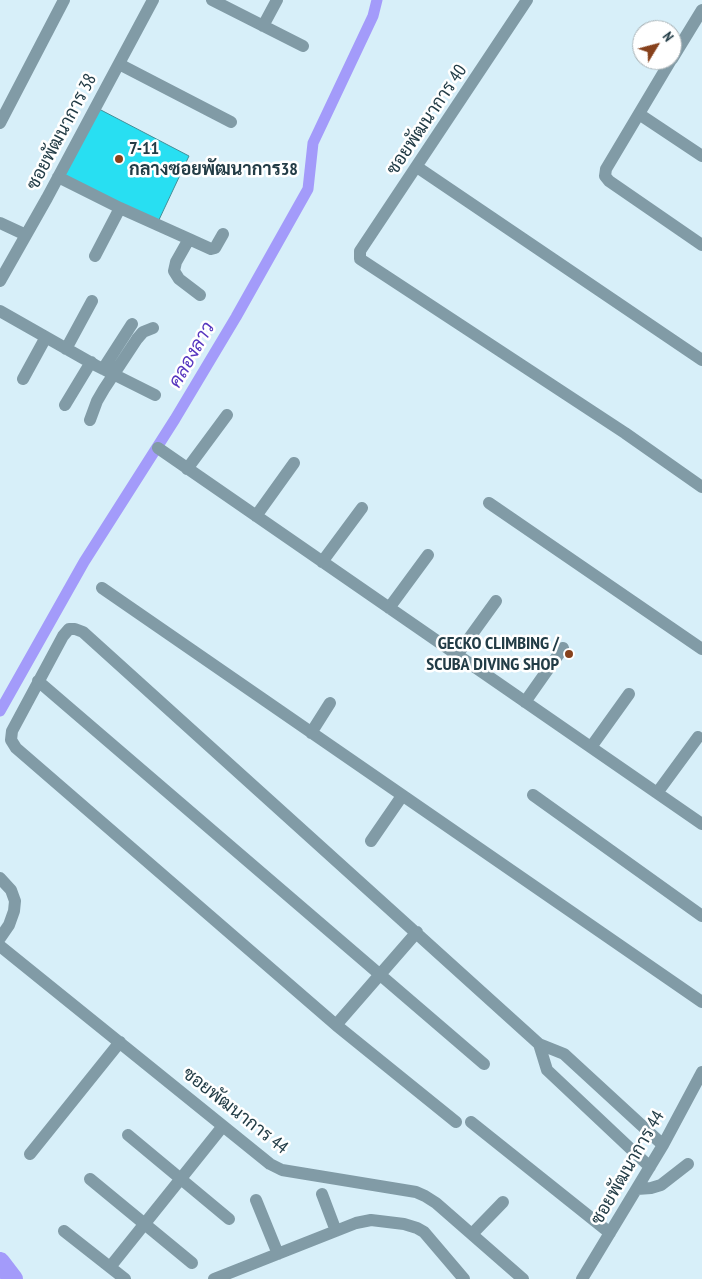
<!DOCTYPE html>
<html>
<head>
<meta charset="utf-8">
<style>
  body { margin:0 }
  #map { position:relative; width:702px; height:1279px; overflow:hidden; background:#d7eff9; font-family:"PT Sans Narrow",sans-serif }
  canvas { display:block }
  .north { position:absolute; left:632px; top:20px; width:50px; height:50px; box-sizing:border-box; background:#fff; border:1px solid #a7b1b5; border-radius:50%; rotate:53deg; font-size:14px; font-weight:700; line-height:20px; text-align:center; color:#223c46 }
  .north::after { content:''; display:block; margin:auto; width:18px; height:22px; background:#87411c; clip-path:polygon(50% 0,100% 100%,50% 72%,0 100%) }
</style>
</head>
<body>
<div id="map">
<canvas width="702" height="1279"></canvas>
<div class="north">N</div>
</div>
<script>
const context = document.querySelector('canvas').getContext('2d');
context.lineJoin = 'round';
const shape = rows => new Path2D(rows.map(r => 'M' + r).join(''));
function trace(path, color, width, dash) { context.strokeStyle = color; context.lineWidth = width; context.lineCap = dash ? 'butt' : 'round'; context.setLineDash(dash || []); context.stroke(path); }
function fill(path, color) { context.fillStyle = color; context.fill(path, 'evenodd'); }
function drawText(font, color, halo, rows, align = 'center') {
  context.font = font + ' "PT Sans Narrow",Sarabun,sans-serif'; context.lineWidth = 5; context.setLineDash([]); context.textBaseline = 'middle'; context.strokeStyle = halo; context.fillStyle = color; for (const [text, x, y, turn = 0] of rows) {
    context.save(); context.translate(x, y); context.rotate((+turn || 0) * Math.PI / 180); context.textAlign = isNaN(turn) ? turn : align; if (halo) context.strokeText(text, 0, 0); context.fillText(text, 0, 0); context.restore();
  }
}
trace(shape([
  [0,711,84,562,175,419,236,317,308,189,313,143,373,16,377,0]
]), '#a39bfa', 11);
trace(shape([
  [0,1262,13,1279]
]), '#a39bfa', 20);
const building = shape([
  [99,109,189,156,157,224,64,175,99,109]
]);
fill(building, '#28dff2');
trace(building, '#458d96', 1);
trace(shape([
  [212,0,303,46],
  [527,0,360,251,360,259,625,433,702,487],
  [263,26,277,0],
  [672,59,702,10],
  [671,60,606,169,605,176,609,181,702,245],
  [119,64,231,122],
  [639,114,702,156],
  [0,123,64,0],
  [417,167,702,360],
  [58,177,120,208,189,239,176,262,174,271,179,279,200,295],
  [0,223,26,235],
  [189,239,211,249,215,248,223,234],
  [95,256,120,208],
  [0,281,47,198,153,0],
  [0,311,95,365,155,395],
  [66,349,92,301],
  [103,369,132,324],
  [23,379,46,337],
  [65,405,91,362],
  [90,420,97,401,104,389,137,339,143,332,153,328],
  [158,448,702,824],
  [187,469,227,415],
  [489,503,702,649],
  [256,516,294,463],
  [322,562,362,508],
  [102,588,702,1002],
  [389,608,428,555],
  [457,655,496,601],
  [38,681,484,1064],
  [525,702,563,648],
  [311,733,330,703],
  [591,747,629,694],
  [657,793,698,737],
  [533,795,702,916],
  [371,841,402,796],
  [0,878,11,890,15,901,14,911,9,925,0,938],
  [0,946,270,1164,282,1170,416,1192,425,1196,436,1203,523,1279],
  [336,1025,417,932],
  [539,1044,547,1070,650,1167],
  [456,1122,336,1025,16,748,11,740,12,731,63,636,69,629,75,629,83,632,539,1044,564,1054,663,1145],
  [471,1122,610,1233],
  [128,1135,229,1219],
  [30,1154,120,1042],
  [90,1179,192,1263],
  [637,1189,651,1188,661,1185,688,1164],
  [322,1194,336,1231],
  [256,1200,278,1254],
  [64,1231,125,1279],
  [472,1234,503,1202],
  [110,1267,223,1126],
  [214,1279,356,1223,371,1220,404,1224,417,1228,424,1232,464,1279],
  [582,1279,663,1145,702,1072]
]), '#819ba6', 12);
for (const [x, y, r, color] of [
  [119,159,5,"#87411c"],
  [569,654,5,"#87411c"]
]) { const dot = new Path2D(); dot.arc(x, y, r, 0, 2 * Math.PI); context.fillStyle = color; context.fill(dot); trace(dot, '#fff', 2); }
drawText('18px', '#223c46', '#fff', [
  ["ซอยพัฒนาการ 40",427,120,-56],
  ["ซอยพัฒนาการ 38",62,132,-62],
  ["ซอยพัฒนาการ 44",235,1111,38],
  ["ซอยพัฒนาการ 44",628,1168,-60]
]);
drawText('bold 18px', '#223c46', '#fff', [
  ["7-11",129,149],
  ["กลางซอยพัฒนาการ38",129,170],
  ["GECKO CLIMBING /",559,644,"right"],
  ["SCUBA DIVING SHOP",559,665,"right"]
], 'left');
drawText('italic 19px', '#5636bf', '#fff', [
  ["คลองลาว",192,355,-60]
]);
</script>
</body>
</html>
